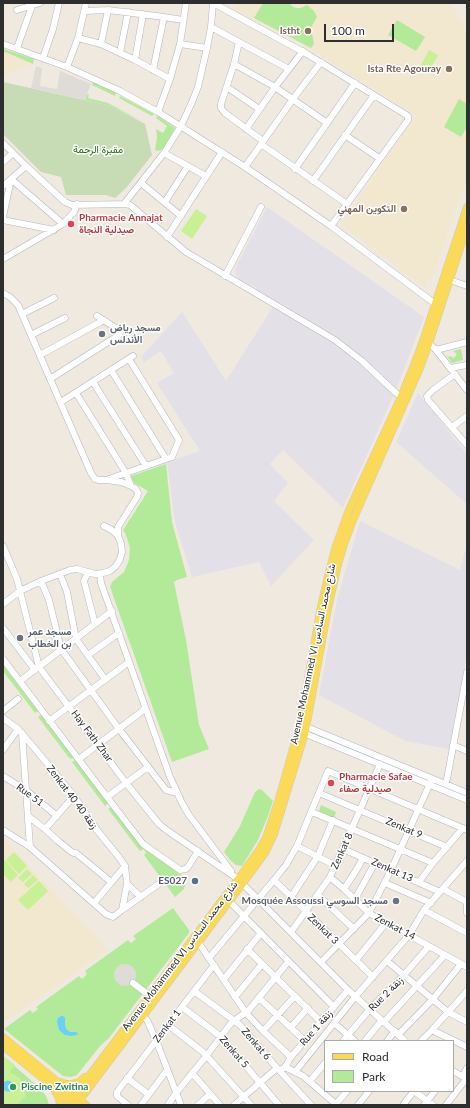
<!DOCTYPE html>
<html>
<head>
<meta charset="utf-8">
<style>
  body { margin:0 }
  #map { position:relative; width:470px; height:1108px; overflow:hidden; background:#f0e9e0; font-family:Lato,sans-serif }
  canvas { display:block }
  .frame { position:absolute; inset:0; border:4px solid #2e2e2e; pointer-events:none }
  .legend { position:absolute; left:324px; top:1040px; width:130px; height:52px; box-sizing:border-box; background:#fff; border:1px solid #ababab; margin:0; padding:5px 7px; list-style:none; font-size:12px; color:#2e2e2e }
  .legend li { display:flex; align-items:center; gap:8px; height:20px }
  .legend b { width:20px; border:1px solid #ababab }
  .scale { position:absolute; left:324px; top:24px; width:70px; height:18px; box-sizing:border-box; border:2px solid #2e2e2e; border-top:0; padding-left:5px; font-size:12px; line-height:14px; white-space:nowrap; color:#2e2e2e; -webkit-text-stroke:3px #fff; paint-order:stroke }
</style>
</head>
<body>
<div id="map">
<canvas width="470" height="1108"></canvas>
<div class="frame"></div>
<ul class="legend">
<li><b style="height:5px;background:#fbda59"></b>Road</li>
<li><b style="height:11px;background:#b2ea99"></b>Park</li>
</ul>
<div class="scale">100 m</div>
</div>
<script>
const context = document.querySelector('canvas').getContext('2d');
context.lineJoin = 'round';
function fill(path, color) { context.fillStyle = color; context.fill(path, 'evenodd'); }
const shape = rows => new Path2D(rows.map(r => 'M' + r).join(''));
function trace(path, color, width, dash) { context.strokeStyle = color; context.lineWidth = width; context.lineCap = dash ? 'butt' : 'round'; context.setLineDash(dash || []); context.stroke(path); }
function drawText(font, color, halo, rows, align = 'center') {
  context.font = font + ' Lato,Vazirmatn,sans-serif'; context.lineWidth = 3; context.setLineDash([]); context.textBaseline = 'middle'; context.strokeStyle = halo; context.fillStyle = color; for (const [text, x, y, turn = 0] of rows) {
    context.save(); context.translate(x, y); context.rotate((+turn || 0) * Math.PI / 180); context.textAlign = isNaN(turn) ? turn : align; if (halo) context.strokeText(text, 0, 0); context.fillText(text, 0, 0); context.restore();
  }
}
fill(shape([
  [267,207,424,317,396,390,343,508,283,450,270,464,288,483,274,501,314,540,271,586,259,562,192,577,175,522,167,462,200,451,157,383,174,373,161,351,144,362,141,357,182,312,226,381,276,302,257,290,256,287,252,285,250,286,241,281,238,279,235,272,237,265],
  [418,393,467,454,467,504,396,442],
  [360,521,460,570,467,544,467,653,449,749,405,741,319,695,337,600]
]), '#e3e0e8');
fill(shape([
  [239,3,450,3,467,29,467,185,461,194,432,278,430,280,428,280,426,284,427,285,426,288,421,285,341,224,416,115,302,44,236,10],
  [3,51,33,64,3,76],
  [3,838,108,950,3,1023]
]), '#f2e7cf');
fill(shape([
  [263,3,289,3,293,7,297,8,301,8,307,5,314,11,317,17,309,31,312,34,314,44,311,48,254,18],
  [397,20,425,37,416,51,388,35],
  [3,49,34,59,33,64,3,51],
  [93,82,116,93,115,96,92,85],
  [87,94,89,95,88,98,108,103,145,123,111,106,85,100],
  [120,96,154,114,152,116,119,98],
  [459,99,467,104,467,127,461,137,444,127],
  [158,116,175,128,163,149,158,151,155,150,157,138,156,129,163,133,167,126,156,118],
  [461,349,463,360,452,363,446,355,449,357,450,356,454,358,457,354,453,351],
  [166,464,172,522,187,577,177,580,174,582,186,640,199,725,209,749,172,762,110,587,112,582,124,572,129,560,130,548,126,535,123,530,148,491,134,483,131,476],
  [3,665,140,844,184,877,186,882,184,889,175,897,144,855,146,853,144,849,140,851,108,809,111,807,108,803,105,806,72,762,75,760,73,758,70,759,38,717,41,715,38,711,35,713,3,671],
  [259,789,262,790,273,801,268,816,258,840,242,866,236,865,231,861,224,852,240,826,255,792],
  [321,805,336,812,334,818,319,811],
  [173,908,189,930,189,933,109,1038,100,1046,77,1075,71,1077,63,1076,4,1029,30,1010,33,1013,38,1009,36,1007,79,976,82,979,87,974,85,971,128,940,131,943,136,939,133,936],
  [3,1056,41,1089,47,1098,49,1105,3,1105]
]), '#b2ea99');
fill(shape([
  [3,82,111,106,145,124,152,155,126,188,115,198,106,195,66,195,61,177,41,172,3,134]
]), '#c7dbb5');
fill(shape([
  [429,50,438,55,429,71,420,67],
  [196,209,207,216,192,239,181,231],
  [14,852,27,866,19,874,6,860],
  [5,860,18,875,11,882,3,874,3,862],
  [27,869,32,874,23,882,18,878],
  [33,875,38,880,28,888,24,884],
  [39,881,48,891,28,910,18,900],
  [3,1056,15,1065,10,1072,20,1078,26,1096,17,1105,3,1105]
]), '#c7f194');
fill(shape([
  [36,66,42,68,40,86,57,89,60,71,91,84,85,100,31,88],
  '114 975a11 11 0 1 1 22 0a11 11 0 1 1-22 0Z'
]), '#dfdcd7');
fill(shape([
  [61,1016,63,1016,65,1018,65,1024,66,1029,70,1032,76,1032,78,1033,77,1035,71,1036,65,1035,59,1030,57,1021,58,1018],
  '2.5 1086a5.5 5.5 0 1 1 11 0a5.5 5.5 0 1 1-11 0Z'
]), '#6ccff8');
const minor = shape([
  [17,10,40,3],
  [85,11,108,10,164,17,183,20],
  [211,27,289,69],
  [78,38,101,44,135,60,170,79],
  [239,42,234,64,221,104,221,108,225,113,263,141],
  [3,44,67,67,120,91,158,112,245,167,331,226,438,306],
  [101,44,108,10],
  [180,44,207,48],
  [17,48,32,6],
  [120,53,128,12],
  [43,58,53,29,59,3],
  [135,60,143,14],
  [234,64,275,87,327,123],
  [67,67,78,38,86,3],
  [153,70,164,17],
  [227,87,259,109],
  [158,112,170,79,180,44,186,3],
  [246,129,275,87,303,51],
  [345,135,379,158],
  [3,143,26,166,65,202,72,205,124,204,130,205,186,252,335,340,362,361,396,393,405,400],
  [164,153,206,176],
  [3,162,13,153],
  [245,167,293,99,321,62],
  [295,169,355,83],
  [313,181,374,95],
  [141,183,181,216],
  [3,186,26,166],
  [165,202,188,166],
  [124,204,164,153,181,126,192,102,198,87,207,48,211,27,213,3,307,54,408,116,408,120,347,204,261,144],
  [3,217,11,179,63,224],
  [3,220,54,230],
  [331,226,347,204],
  [167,237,222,152],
  [3,259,63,224,74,212,77,204],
  [225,276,261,207],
  [450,280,467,286],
  [3,293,10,297,18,305,91,473,95,479,99,480,106,480,172,457,179,440,129,359],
  [22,314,54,298],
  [31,335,65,318],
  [426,342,429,343,436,350,467,390],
  [436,350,467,342],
  [40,355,104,320],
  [450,368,467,365],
  [111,370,166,459],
  [455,374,433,390,427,396,428,400,467,445],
  [50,379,119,335,120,332,119,330,97,316],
  [93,382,146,466],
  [76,393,126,473,131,486],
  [61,402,133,356],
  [452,427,467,416],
  [104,526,112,530,118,536],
  [3,546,17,579,39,667,126,783,159,824,165,829,238,879,348,990,405,1041],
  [88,572,84,581,95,624],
  [60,574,67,592,76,639,105,679],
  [100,574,101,583,170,777,182,803,189,815,231,871],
  [41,581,49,600,61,649,119,729,166,790,177,793],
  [3,604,20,591,41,581,70,570,77,569,95,574,103,573,110,571,116,566,120,559,122,552,121,543,118,536,118,527,137,497,138,493,136,489,131,486,121,482,107,480],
  [3,628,35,670],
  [88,655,119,633],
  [3,659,107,797,143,844,180,870,186,869,188,867,198,851],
  [20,681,112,611],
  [3,711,18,699],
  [3,718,18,729,36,750,74,796,96,829,118,856,125,866,127,884,122,910,113,917,106,914,30,847,3,830],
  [49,721,129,662],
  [302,725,467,793],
  [301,732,467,800],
  [22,733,30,847],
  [453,745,467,751],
  [3,750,18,729],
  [79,759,145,709],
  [3,776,27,791,57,816],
  [445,784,447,779,467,672],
  [319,793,447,847],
  [107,797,148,767],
  [312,812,433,863],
  [28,816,45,829,58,841,73,853,76,853,111,882],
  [45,829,74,796],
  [297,846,336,866],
  [343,849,440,892],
  [330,877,344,889,369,913,386,923,409,935,467,967],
  [274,880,373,977],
  [419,882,433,863,463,828],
  [385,883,431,903],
  [127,884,141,897],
  [344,889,357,869,363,858],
  [443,889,467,902],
  [318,895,354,929],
  [291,897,318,856,333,820],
  [227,899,334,1007],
  [355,899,375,863],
  [467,902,467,913],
  [94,903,125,866],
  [122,910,160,883],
  [424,910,467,933],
  [291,932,330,877,360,810,380,764],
  [196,939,246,1013,263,1031,291,1057],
  [247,949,321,1022],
  [209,958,274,880,286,865,297,846,328,771,467,830],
  [356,960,386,923],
  [387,961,448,1012,467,1022],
  [321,962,369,913,391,870,432,779],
  [224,979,261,933],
  [133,983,150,996],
  [194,991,240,1025,277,1068,311,1105],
  [235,997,262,964],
  [259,998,305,1041],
  [182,1007,220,1036,279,1105],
  [143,1016,147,1020,156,1040,181,1105],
  [384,1022,445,955],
  [334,1023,355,1041],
  [168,1025,203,1052,251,1105],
  [291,1027,308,1008],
  [432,1030,467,1047],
  [263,1031,295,996],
  [398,1035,433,999,461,964],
  [343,1041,370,1009,404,975,429,946],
  [365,1041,382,1020],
  [387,1041,395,1031],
  [421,1041,432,1030,467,991],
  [285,1067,291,1057,348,990],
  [282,1069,285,1067,303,1076,337,1105],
  [453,1071,467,1079],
  [295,1072,355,997,409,935,424,910,467,861],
  [192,1073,220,1105],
  [463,1077,467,1068],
  [127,1078,148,1094],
  [310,1081,325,1063],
  [414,1091,433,1105],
  [336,1104,347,1091],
  [128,1105,118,1097,117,1096,117,1092,214,965],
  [141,1105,167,1070],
  [168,1105,176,1093,207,1055,232,1022,248,1011,288,962],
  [198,1105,210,1094],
  [234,1105,277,1068],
  [358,1105,369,1091],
  [403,1105,414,1091],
  [424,1105,435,1091],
  [446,1105,467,1078]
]);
const major = shape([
  [3,1037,86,1105],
  [3,1046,74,1104],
  [60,1082,66,1084,72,1084,79,1082,85,1077],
  [55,1091,59,1098,60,1105],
  [67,1105,242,874,259,850,266,838,278,802,300,724,321,607,327,580,336,546,349,510,401,397,414,365,423,341,467,207],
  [76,1105,243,883,265,853,274,834,305,733,328,608,338,564,345,541,353,520,420,368,429,343,467,227]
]);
trace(minor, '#b4b6c2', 7);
trace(major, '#c9c9c9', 8);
trace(minor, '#fff', 6);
trace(major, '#fbda59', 7);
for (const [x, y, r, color] of [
  [308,31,4,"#8d6e63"],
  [449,69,4,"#8d6e63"],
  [404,209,4,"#8d6e63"],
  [71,224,4,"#e0444e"],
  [102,334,4,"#6b7280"],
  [20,638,4,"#6b7280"],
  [331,783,4,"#e0444e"],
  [195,881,4,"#5c6f8a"],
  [396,901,4,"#6b7280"],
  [13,1087,4,"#2e9e5b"]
]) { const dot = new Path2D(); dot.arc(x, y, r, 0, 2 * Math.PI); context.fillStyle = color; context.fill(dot); trace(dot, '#fff', 1.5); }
drawText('bold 10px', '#785e54', '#fff', [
  ["Istht",300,31],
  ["Ista Rte Agouray",441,69],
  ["التكوين المهني",396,209]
], 'right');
drawText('10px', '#267315', '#fff', [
  ["مقبرة الرحمة",98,150]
]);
drawText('bold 10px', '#be3a42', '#fff', [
  ["Pharmacie Annajat",79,218],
  ["صيدلية النجاة",79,230],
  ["Pharmacie Safae",339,777],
  ["صيدلية صفاء",339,789]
], 'left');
drawText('bold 10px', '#5b616d', '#fff', [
  ["مسجد رياض",110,328],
  ["الأندلس",110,340],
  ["مسجد عمر",28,632],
  ["بن الخطاب",28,644],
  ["Mosquée Assoussi مسجد السوسي",388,901,"right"]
], 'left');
drawText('10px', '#2e2e2e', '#fff', [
  ["Avenue Mohammed VI شارع محمد السادس",313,654,-78],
  ["Hay Fath Zhar",92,736,53],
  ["Rue 51",30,795,36],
  ["Zenkat 40 زنقة 40",72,797,53],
  ["Zenkat 9",404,828,23],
  ["Zenkat 8",342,851,-66],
  ["Zenkat 13",392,870,24],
  ["Zenkat 14",395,927,28],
  ["Zenkat 3",323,929,44],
  ["Avenue Mohammed VI شارع محمد السادس",180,956,-53],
  ["Rue 2 زنقة",386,994,-45],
  ["Zenkat 1",167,1026,-53],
  ["Rue 1 زنقة",316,1028,-49],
  ["Zenkat 6",256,1044,49],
  ["Zenkat 5",234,1052,49]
]);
drawText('bold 10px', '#4e5e75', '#fff', [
  ["ES027",187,881]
], 'right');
drawText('bold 10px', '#27864d', '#fff', [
  ["Piscine Zwitina",21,1087]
], 'left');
</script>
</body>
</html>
